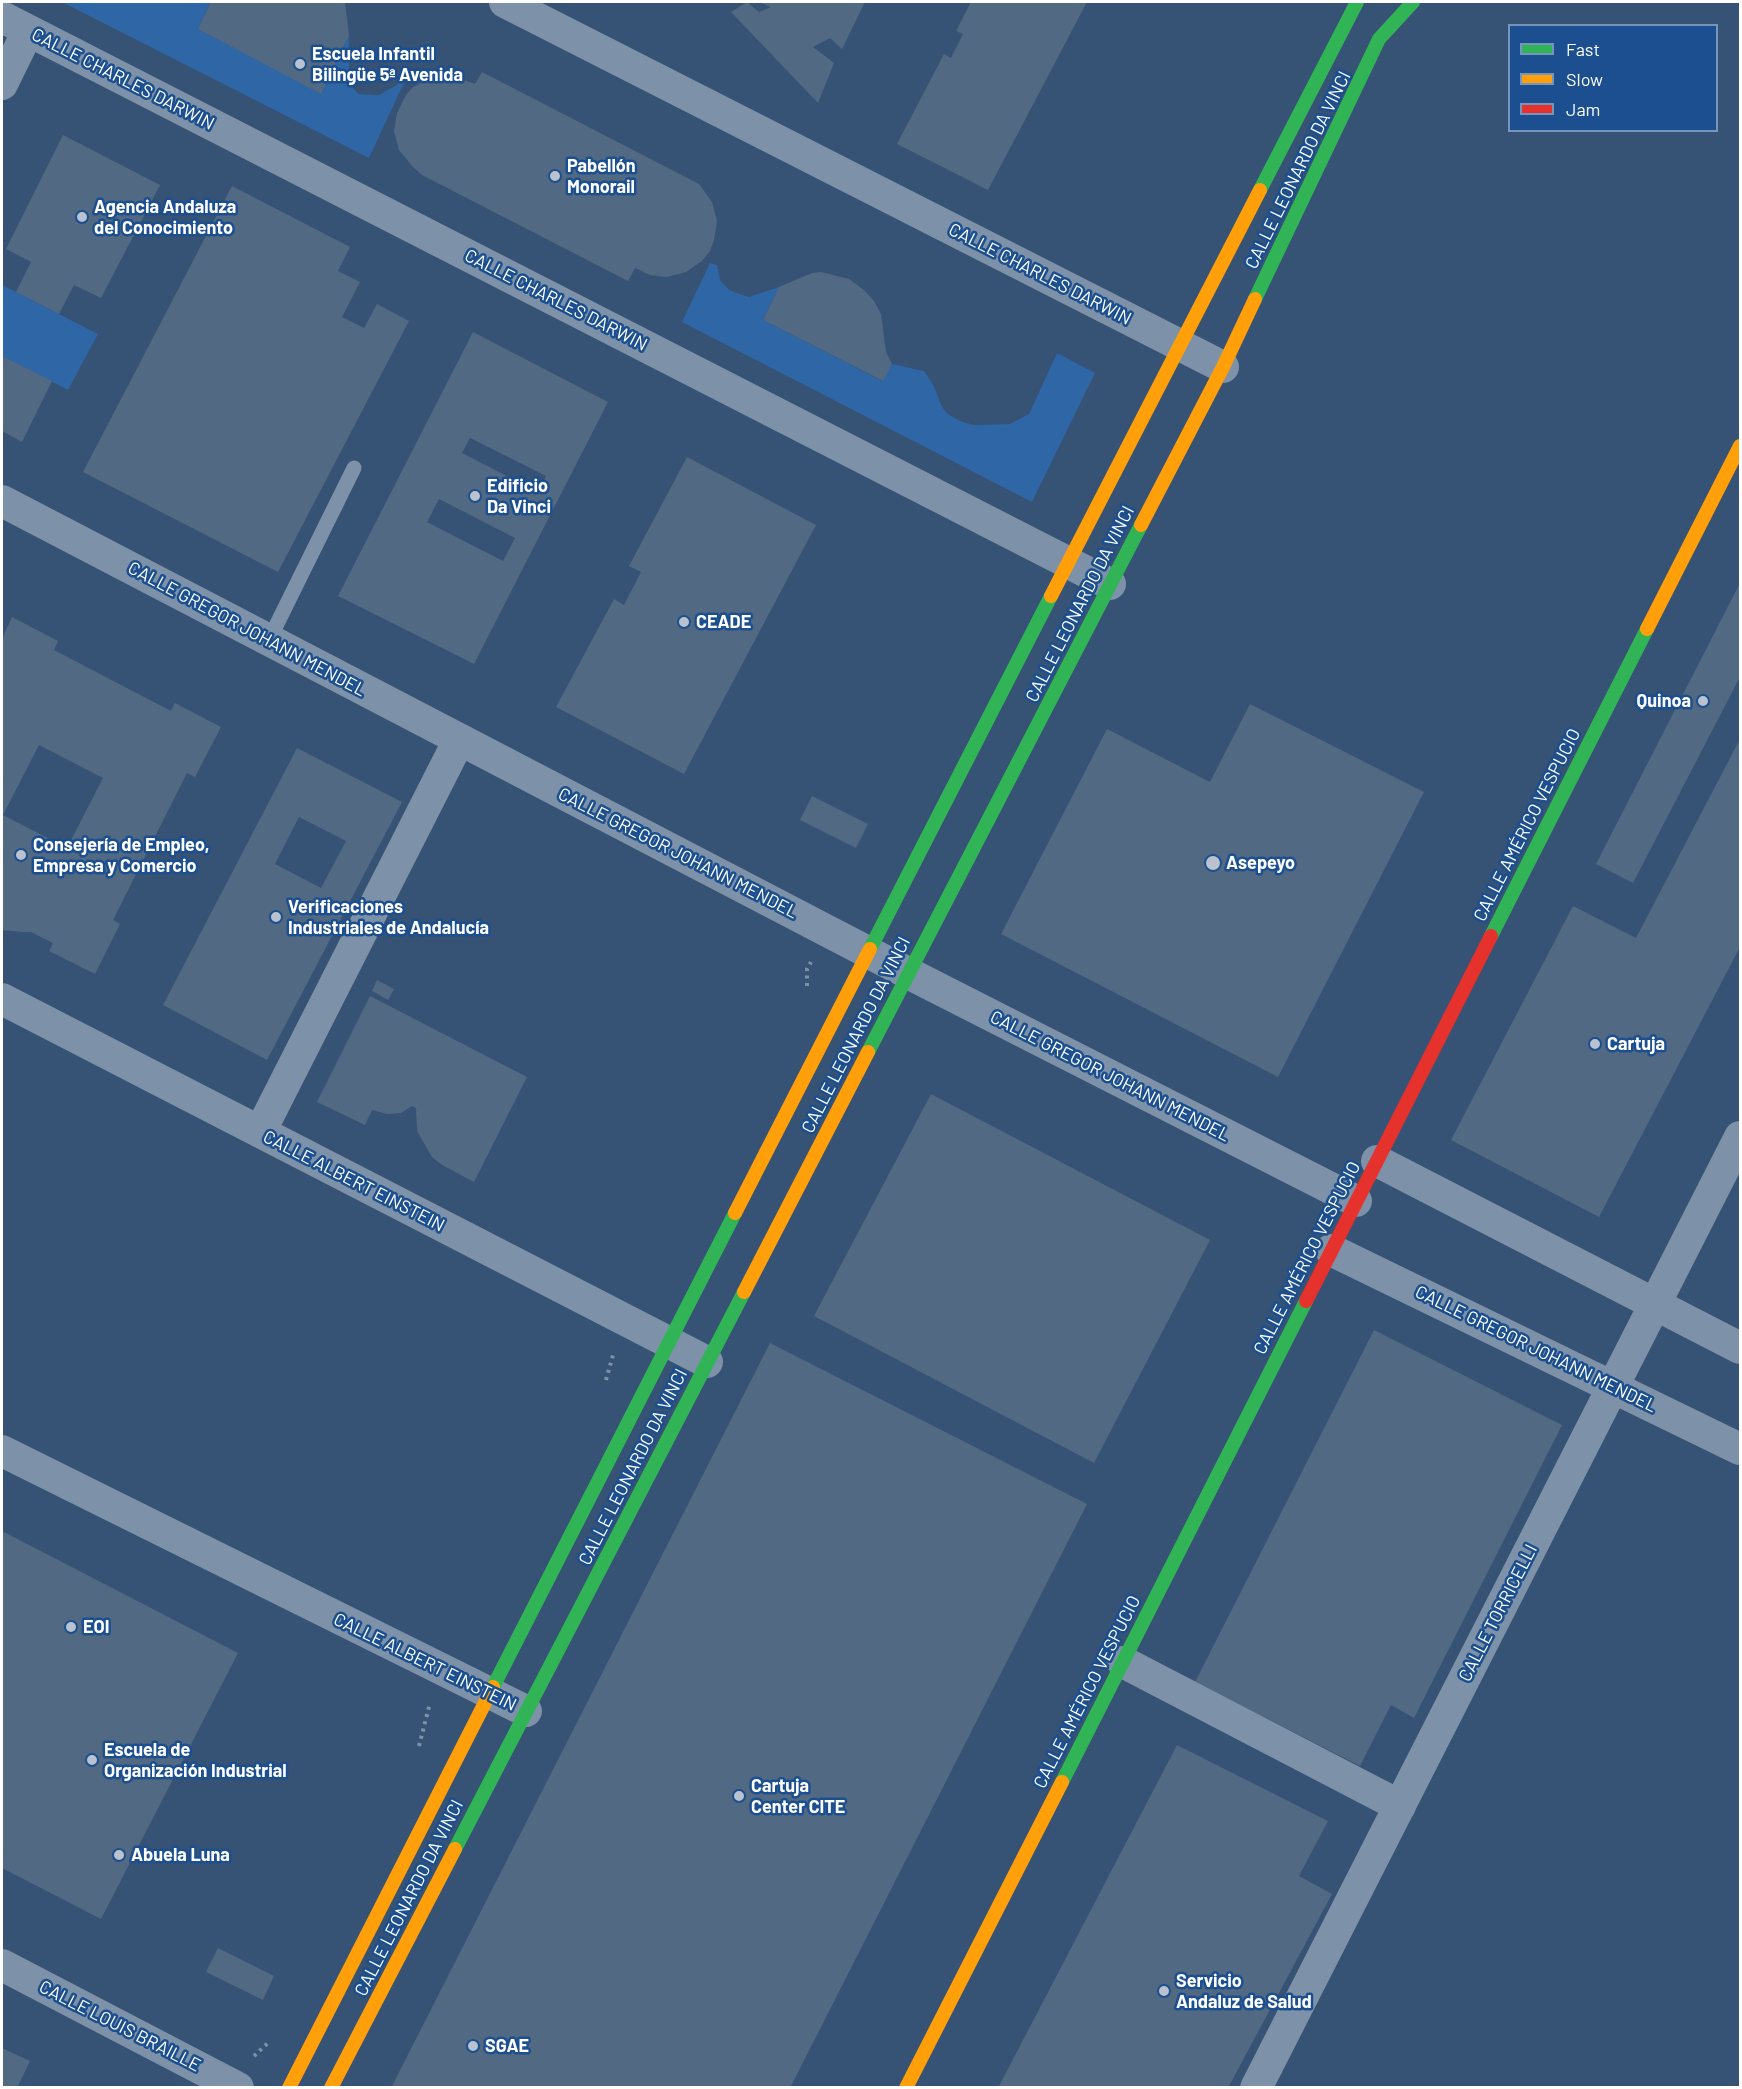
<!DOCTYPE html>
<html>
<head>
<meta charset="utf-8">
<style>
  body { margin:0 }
  #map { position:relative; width:1742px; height:2089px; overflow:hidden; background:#365274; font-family:Barlow,sans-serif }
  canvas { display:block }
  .frame { position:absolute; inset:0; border:3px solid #fff; pointer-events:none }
  .legend { position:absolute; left:1508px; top:24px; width:210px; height:108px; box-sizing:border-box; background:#1b4f8f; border:2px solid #7695bc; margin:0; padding:8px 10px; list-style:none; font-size:18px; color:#fff }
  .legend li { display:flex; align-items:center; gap:12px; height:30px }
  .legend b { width:30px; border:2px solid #7695bc }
</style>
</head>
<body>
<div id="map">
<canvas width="1742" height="2089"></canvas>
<div class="frame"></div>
<ul class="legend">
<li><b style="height:8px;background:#30b455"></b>Fast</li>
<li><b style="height:8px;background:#ff9f0a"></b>Slow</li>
<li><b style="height:8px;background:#e5322d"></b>Jam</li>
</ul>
</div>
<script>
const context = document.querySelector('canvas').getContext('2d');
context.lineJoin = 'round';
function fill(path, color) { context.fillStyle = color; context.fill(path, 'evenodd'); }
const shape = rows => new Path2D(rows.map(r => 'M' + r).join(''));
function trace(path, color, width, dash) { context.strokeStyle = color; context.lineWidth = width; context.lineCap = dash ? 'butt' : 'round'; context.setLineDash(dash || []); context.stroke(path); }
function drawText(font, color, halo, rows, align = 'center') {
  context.font = font + ' Barlow,sans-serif'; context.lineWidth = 5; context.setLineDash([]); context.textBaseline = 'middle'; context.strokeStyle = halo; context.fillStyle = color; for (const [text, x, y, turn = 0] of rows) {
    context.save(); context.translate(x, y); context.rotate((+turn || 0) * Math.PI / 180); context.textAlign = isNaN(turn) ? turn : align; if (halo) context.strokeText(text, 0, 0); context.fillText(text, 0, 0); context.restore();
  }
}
fill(shape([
  [62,2,211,2,198,29,321,93,349,35,349,82,352,87,359,94,379,95,395,86,407,76,369,158],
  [710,263,717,265,720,280,728,289,734,292,749,297,779,287,763,320,882,381,892,364,924,371,934,386,942,407,948,414,960,421,974,425,1010,424,1029,414,1057,353,1095,373,1032,502,682,322],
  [2,285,98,334,68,390,2,356]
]), '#2f66a5');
fill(shape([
  [211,2,345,2,349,35,321,94,198,29],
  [747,2,759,12,771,7,759,2,865,2,842,49,830,38,813,47,834,63,818,103,731,12],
  [971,2,1087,2,988,190,897,144,944,54,951,58,963,34,956,31],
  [482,72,699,184,712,202,717,221,714,240,710,251,702,261,686,272,667,277,650,275,635,268,628,281,422,175,413,167,399,150,394,131,397,113,406,95,413,87,434,77,456,77,475,84],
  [63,135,160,185,101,298,74,285,59,314,16,292,31,262,6,249],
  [232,186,350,247,338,271,360,282,342,317,364,328,377,304,409,321,278,572,83,472],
  [821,272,849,279,864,290,874,301,881,314,886,352,892,364,883,381,763,320,779,287,812,273],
  [473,332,608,402,474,664,338,596],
  [470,438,546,476,538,492,462,453],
  [439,499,515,538,503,561,427,522],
  [2,356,52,381,22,442,2,431],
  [687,457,816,525,684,774,556,707,614,599,624,605,641,572,629,566],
  [1740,583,1740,677,1633,883,1596,864],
  [12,617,58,641,54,650,171,711,175,703,221,727,195,777,187,773,113,920,120,924,95,974,49,951,53,943,31,932,22,932,2,930,2,639],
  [39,745,103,778,67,848,3,815],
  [1250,704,1424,792,1278,1077,1001,934,1107,729,1210,782],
  [1740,739,1740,947,1599,1217,1451,1140,1573,906,1636,938],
  [297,748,402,802,267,1060,163,1005],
  [299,817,346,841,321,888,275,864],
  [812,796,868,824,856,848,800,820],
  [377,980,394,989,388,1000,372,991],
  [370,996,527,1077,474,1182,442,1165,432,1157,417,1131,416,1108,412,1106,401,1113,387,1114,372,1110,365,1125,317,1102],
  [931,1094,1210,1240,1094,1463,814,1316],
  [1374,1330,1562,1425,1414,1718,1391,1705,1360,1766,1195,1682],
  [770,1343,1087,1504,790,2088,391,2088],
  [2,1531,238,1653,101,1919,2,1868],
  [1177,1745,1328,1821,1299,1876,1332,1894,1228,2088,998,2088],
  [218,1948,274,1976,263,2000,206,1972],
  [2,2048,30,2061,17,2088,2,2088]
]), '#526984');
trace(shape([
  [807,986,807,969,811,962],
  [606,1380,613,1355],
  [419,1746,430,1703],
  [254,2056,268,2043]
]), '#7d92a8', 4, [3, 4.5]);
trace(shape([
  [269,640,354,468]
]), '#7d92a8', 15);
trace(shape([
  [505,2,1223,367],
  [2,17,1110,584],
  [2,84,28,31],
  [2,501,908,973,1356,1201],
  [2,999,707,1362],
  [260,1132,459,740],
  [1377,1161,1740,1348],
  [1331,1250,1740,1449],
  [2,1451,526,1711],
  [1123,1662,1400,1806],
  [2,1965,238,2088],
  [1256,2088,1740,1137]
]), '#7d92a8', 32);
trace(shape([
  [1260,190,1357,2],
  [1255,299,1379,39,1413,2],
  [1491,936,1647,629],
  [870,949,1051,596],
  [868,1052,1141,525],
  [493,1687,735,1213],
  [1062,1782,1306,1301],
  [455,1849,744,1292]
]), '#30b455', 14);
trace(shape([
  [1141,525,1223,367,1255,299],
  [1051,596,1260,190],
  [1647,629,1740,446],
  [735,1213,870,949],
  [744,1292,868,1052],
  [289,2088,493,1687],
  [331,2088,455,1849],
  [906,2088,1062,1782]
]), '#ff9f0a', 14);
trace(shape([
  [1306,1301,1491,936]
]), '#e5322d', 14);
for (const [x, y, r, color] of [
  [300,64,6,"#b9c2ce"],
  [555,176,6,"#b9c2ce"],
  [82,217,6,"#b9c2ce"],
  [475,496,6,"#b9c2ce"],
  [684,622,6,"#b9c2ce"],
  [1703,701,6,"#b9c2ce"],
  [21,855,6,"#b9c2ce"],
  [1213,863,8,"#b9c2ce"],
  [276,917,6,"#b9c2ce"],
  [1595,1044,6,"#b9c2ce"],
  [71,1627,6,"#b9c2ce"],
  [92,1760,6,"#b9c2ce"],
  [739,1796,6,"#b9c2ce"],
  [119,1855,6,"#b9c2ce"],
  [1164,1991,6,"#b9c2ce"],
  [473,2046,6,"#b9c2ce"]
]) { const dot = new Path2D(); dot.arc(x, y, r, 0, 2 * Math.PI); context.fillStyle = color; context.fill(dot); trace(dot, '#1b4f8f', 2); }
drawText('bold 18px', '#fff', '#1b4f8f', [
  ["Escuela Infantil",312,54],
  ["Bilingüe 5ª Avenida",312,75],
  ["Pabellón",567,166],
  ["Monorail",567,187],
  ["Agencia Andaluza",94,207],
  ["del Conocimiento",94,228],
  ["Edificio",487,486],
  ["Da Vinci",487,507],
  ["CEADE",696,622],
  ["Quinoa",1691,701,"right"],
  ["Consejería de Empleo,",33,845],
  ["Empresa y Comercio",33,866],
  ["Asepeyo",1226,863],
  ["Verificaciones",288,907],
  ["Industriales de Andalucía",288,928],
  ["Cartuja",1607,1044],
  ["EOI",83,1627],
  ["Escuela de",104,1750],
  ["Organización Industrial",104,1771],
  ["Cartuja",751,1786],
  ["Center CITE",751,1807],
  ["Abuela Luna",131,1855],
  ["Servicio",1176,1981],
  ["Andaluz de Salud",1176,2002],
  ["SGAE",485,2046]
], 'left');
drawText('18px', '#fff', '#1b4f8f', [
  ["CALLE CHARLES DARWIN",123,79,27],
  ["CALLE LEONARDO DA VINCI",1298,170,-64],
  ["CALLE CHARLES DARWIN",1040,274,27],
  ["CALLE CHARLES DARWIN",556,300,27],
  ["CALLE LEONARDO DA VINCI",1080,604,-63],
  ["CALLE GREGOR JOHANN MENDEL",247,629,28],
  ["CALLE AMÉRICO VESPUCIO",1527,825,-63],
  ["CALLE GREGOR JOHANN MENDEL",678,853,27],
  ["CALLE LEONARDO DA VINCI",856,1035,-63],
  ["CALLE GREGOR JOHANN MENDEL",1110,1076,27],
  ["CALLE ALBERT EINSTEIN",354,1181,27],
  ["CALLE AMÉRICO VESPUCIO",1307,1258,-63],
  ["CALLE GREGOR JOHANN MENDEL",1536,1349,26],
  ["CALLE LEONARDO DA VINCI",633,1467,-63],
  ["CALLE TORRICELLI",1498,1613,-63],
  ["CALLE ALBERT EINSTEIN",425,1662,26],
  ["CALLE AMÉRICO VESPUCIO",1087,1692,-63],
  ["CALLE LEONARDO DA VINCI",409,1898,-63],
  ["CALLE LOUIS BRAILLE",120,2026,27]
]);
</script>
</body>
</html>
